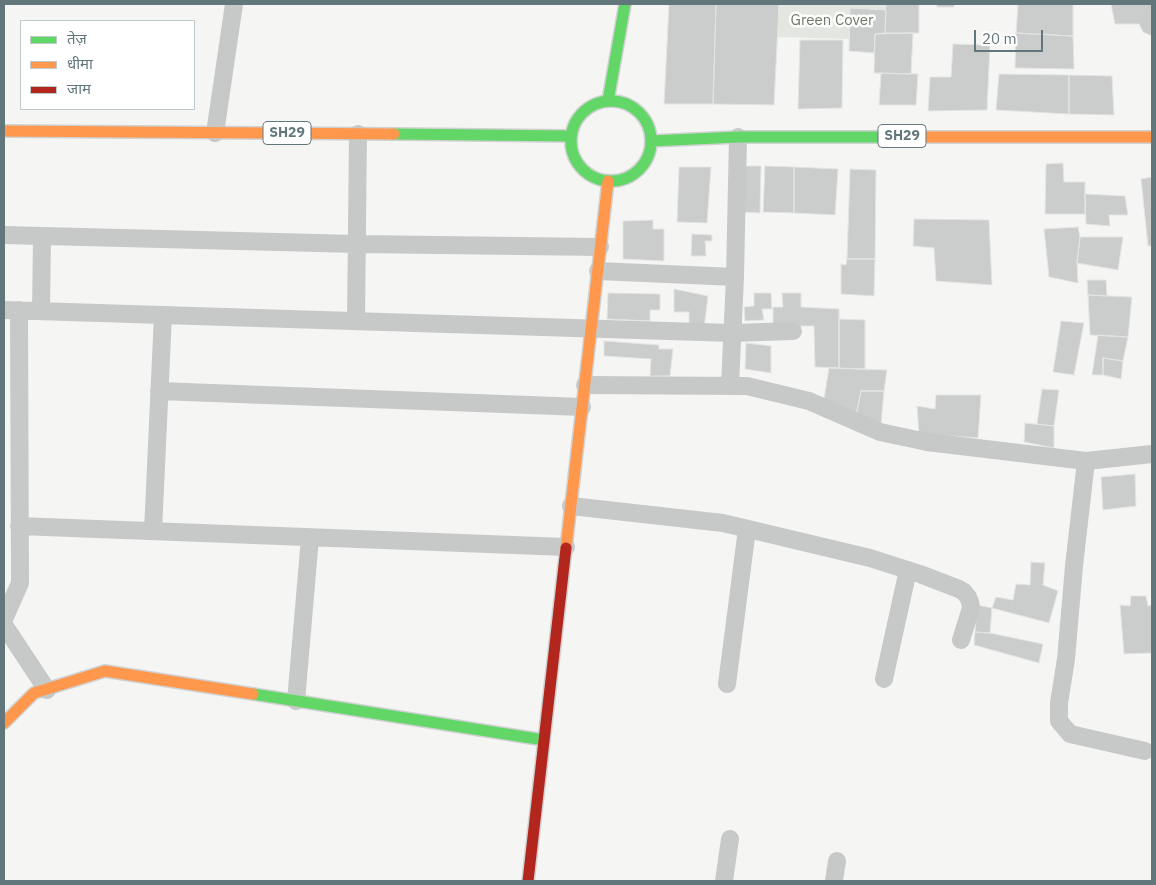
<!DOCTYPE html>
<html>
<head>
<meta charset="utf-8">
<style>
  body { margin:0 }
  #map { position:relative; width:1156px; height:885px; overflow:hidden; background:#f5f5f4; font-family:"IBM Plex Sans","Noto Sans Devanagari",sans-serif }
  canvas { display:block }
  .frame { position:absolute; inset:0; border:5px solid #62777c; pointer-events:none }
  .legend { position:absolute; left:20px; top:20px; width:175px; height:90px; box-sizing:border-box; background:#fff; border:1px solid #c0c9cb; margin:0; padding:6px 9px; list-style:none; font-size:15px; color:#62777c }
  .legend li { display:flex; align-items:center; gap:10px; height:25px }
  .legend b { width:25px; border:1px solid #c0c9cb }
  .scale { position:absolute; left:974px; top:30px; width:69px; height:22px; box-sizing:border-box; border:2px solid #62777c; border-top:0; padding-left:6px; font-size:15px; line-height:18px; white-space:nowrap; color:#62777c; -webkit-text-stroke:4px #fff; paint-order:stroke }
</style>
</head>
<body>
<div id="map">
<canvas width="1156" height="885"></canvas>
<div class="frame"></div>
<ul class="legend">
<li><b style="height:6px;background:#63d668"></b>तेज़</li>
<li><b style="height:6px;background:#ff974d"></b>धीमा</li>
<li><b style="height:6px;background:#b3261e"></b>जाम</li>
</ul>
<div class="scale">20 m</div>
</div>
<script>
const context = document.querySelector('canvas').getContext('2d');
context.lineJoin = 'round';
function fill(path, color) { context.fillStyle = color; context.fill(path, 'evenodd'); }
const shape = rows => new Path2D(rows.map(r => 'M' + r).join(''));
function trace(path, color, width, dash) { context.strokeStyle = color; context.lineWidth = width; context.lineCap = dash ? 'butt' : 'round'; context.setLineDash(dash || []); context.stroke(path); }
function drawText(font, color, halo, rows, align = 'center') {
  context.font = font + ' "IBM Plex Sans",sans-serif'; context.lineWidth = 5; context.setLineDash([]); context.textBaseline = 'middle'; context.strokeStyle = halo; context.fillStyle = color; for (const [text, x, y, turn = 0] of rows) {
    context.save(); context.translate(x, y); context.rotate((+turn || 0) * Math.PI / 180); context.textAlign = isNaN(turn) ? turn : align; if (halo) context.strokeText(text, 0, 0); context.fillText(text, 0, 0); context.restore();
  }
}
fill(shape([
  [779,4,886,4,886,10,850,8,849,39,777,37]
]), '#e4e7e1');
const building = shape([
  [669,4,716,4,713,104,664,104,669,4],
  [716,4,779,4,774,105,713,104,716,4],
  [886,4,919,4,919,33,885,33,886,4],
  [937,4,954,4,954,7,937,7,937,4],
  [1018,4,1073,4,1073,36,1016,33,1018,4],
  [1111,4,1152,4,1152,36,1143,32,1139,24,1115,24,1111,4],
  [850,8,886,10,885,33,875,34,874,53,849,51,850,8],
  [913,33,911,74,874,73,875,34,913,33],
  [1016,33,1073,36,1074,69,1015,68,1016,33],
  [800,40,843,40,842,108,798,109,800,40],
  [953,44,990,45,987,110,928,111,930,77,951,77,953,44],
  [881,73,918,74,916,105,879,105,881,73],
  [999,74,1069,75,1069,114,996,110,999,74],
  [1069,75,1112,76,1114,115,1069,114,1069,75],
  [1063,163,1064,182,1085,182,1085,214,1045,214,1046,164,1063,163],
  [743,166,761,166,760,213,742,212,743,166],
  [765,166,794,167,794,213,763,212,765,166],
  [679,167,711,167,707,223,677,222,679,167],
  [794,167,838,169,835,215,794,213,794,167],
  [850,169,876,170,875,259,847,259,850,169],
  [1152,177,1152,246,1148,246,1141,179,1152,177],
  [1085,194,1125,196,1128,215,1109,215,1110,226,1086,224,1085,194],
  [914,219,989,220,992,285,936,281,934,248,913,246,914,219],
  [653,220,653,229,664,229,664,261,623,259,623,221,653,220],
  [1078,227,1080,237,1077,263,1078,283,1049,277,1044,229,1078,227],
  [692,234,712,235,712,241,705,241,706,256,691,256,692,234],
  [1080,237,1123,237,1118,270,1077,263,1080,237],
  [847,259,875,259,874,296,841,294,841,264,846,265,847,259],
  [1087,280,1106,280,1107,296,1088,295,1087,280],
  [674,289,708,296,704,328,689,328,689,312,674,312,674,289],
  [608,293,660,294,660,310,650,310,650,321,607,319,608,293],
  [754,293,771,293,772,309,762,309,764,320,745,321,744,307,754,306,754,293],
  [782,293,801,293,801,307,839,309,839,368,815,367,814,326,773,326,773,307,783,307,782,293],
  [1088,295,1132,297,1128,337,1090,335,1088,295],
  [839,319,865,320,865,369,839,368,839,319],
  [1061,321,1084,323,1074,375,1053,372,1061,321],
  [1098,335,1128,337,1123,361,1103,358,1103,375,1092,375,1098,335],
  [604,341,659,345,659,349,673,349,670,376,650,376,651,359,604,356,604,341],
  [746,343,771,346,771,373,745,369,746,343],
  [1103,358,1123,361,1121,379,1103,375,1103,358],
  [829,368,887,370,884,391,861,391,856,416,823,405,829,368],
  [1042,389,1059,390,1054,426,1037,424,1042,389],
  [861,391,884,391,881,425,856,416,861,391],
  [936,395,981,395,978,438,919,434,917,406,935,409,936,395],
  [1025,423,1054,426,1054,448,1024,442,1025,423],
  [1135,474,1136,506,1103,510,1101,477,1135,474],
  [1031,562,1045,563,1043,585,1058,591,1049,623,992,608,996,597,1013,600,1016,584,1030,585,1031,562],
  [1131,596,1146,596,1148,606,1152,605,1152,653,1124,654,1120,605,1130,606,1131,596],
  [977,605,992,608,990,633,975,632,977,605],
  [975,632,990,633,1043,644,1039,663,974,645,975,632]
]);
fill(building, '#cbcdcd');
trace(building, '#e4e4e4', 1);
const fast = shape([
  [608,101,625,4],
  '571 141a40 40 0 1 1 80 0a40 40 0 1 1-80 0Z',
  [394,134,571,136],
  [651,141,738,137,885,137],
  [253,694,544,740]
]);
const slow = shape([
  [4,131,394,134],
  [885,137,1152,137],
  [566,548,608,181],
  [4,723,34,693,105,671,253,694]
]);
const jam = shape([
  [528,881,566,548]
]);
trace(fast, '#d0d2d2', 14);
trace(slow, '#d0d2d2', 14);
trace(jam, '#d0d2d2', 14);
trace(shape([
  [215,133,234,4],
  [4,235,357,244,600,247],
  [598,271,735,277],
  [4,310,732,333,793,331],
  [41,311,42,236],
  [356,321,358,134],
  [585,385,747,386,809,401,880,432,927,442,1086,461,1152,454],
  [730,385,735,277,738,137],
  [159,391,582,407],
  [1086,461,1074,566,1066,659,1059,703,1059,721,1070,734,1145,751],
  [571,506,723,523,870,558,920,574,959,589,964,592,968,597,970,602,971,608,961,640],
  [19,526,566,547],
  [153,531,163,315],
  [4,619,20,583,19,310],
  [4,625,47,690],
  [884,679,908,570],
  [727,684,747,529],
  [296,701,310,538],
  [724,881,730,839],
  [834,881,837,861]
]), '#c7c9c9', 18);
trace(fast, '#63d668', 11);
trace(slow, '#ff974d', 11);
trace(jam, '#b3261e', 11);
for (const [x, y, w] of [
  [287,133,48],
  [902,136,48]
]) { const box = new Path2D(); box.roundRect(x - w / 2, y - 11.5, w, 23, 4); context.fillStyle = '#fff'; context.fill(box); trace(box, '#62777c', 1); }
drawText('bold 14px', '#62777c', null, [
  ["SH29",287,133],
  ["SH29",902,136]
]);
drawText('15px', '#6d7a65', '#fff', [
  ["Green Cover",832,21]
]);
</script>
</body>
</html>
